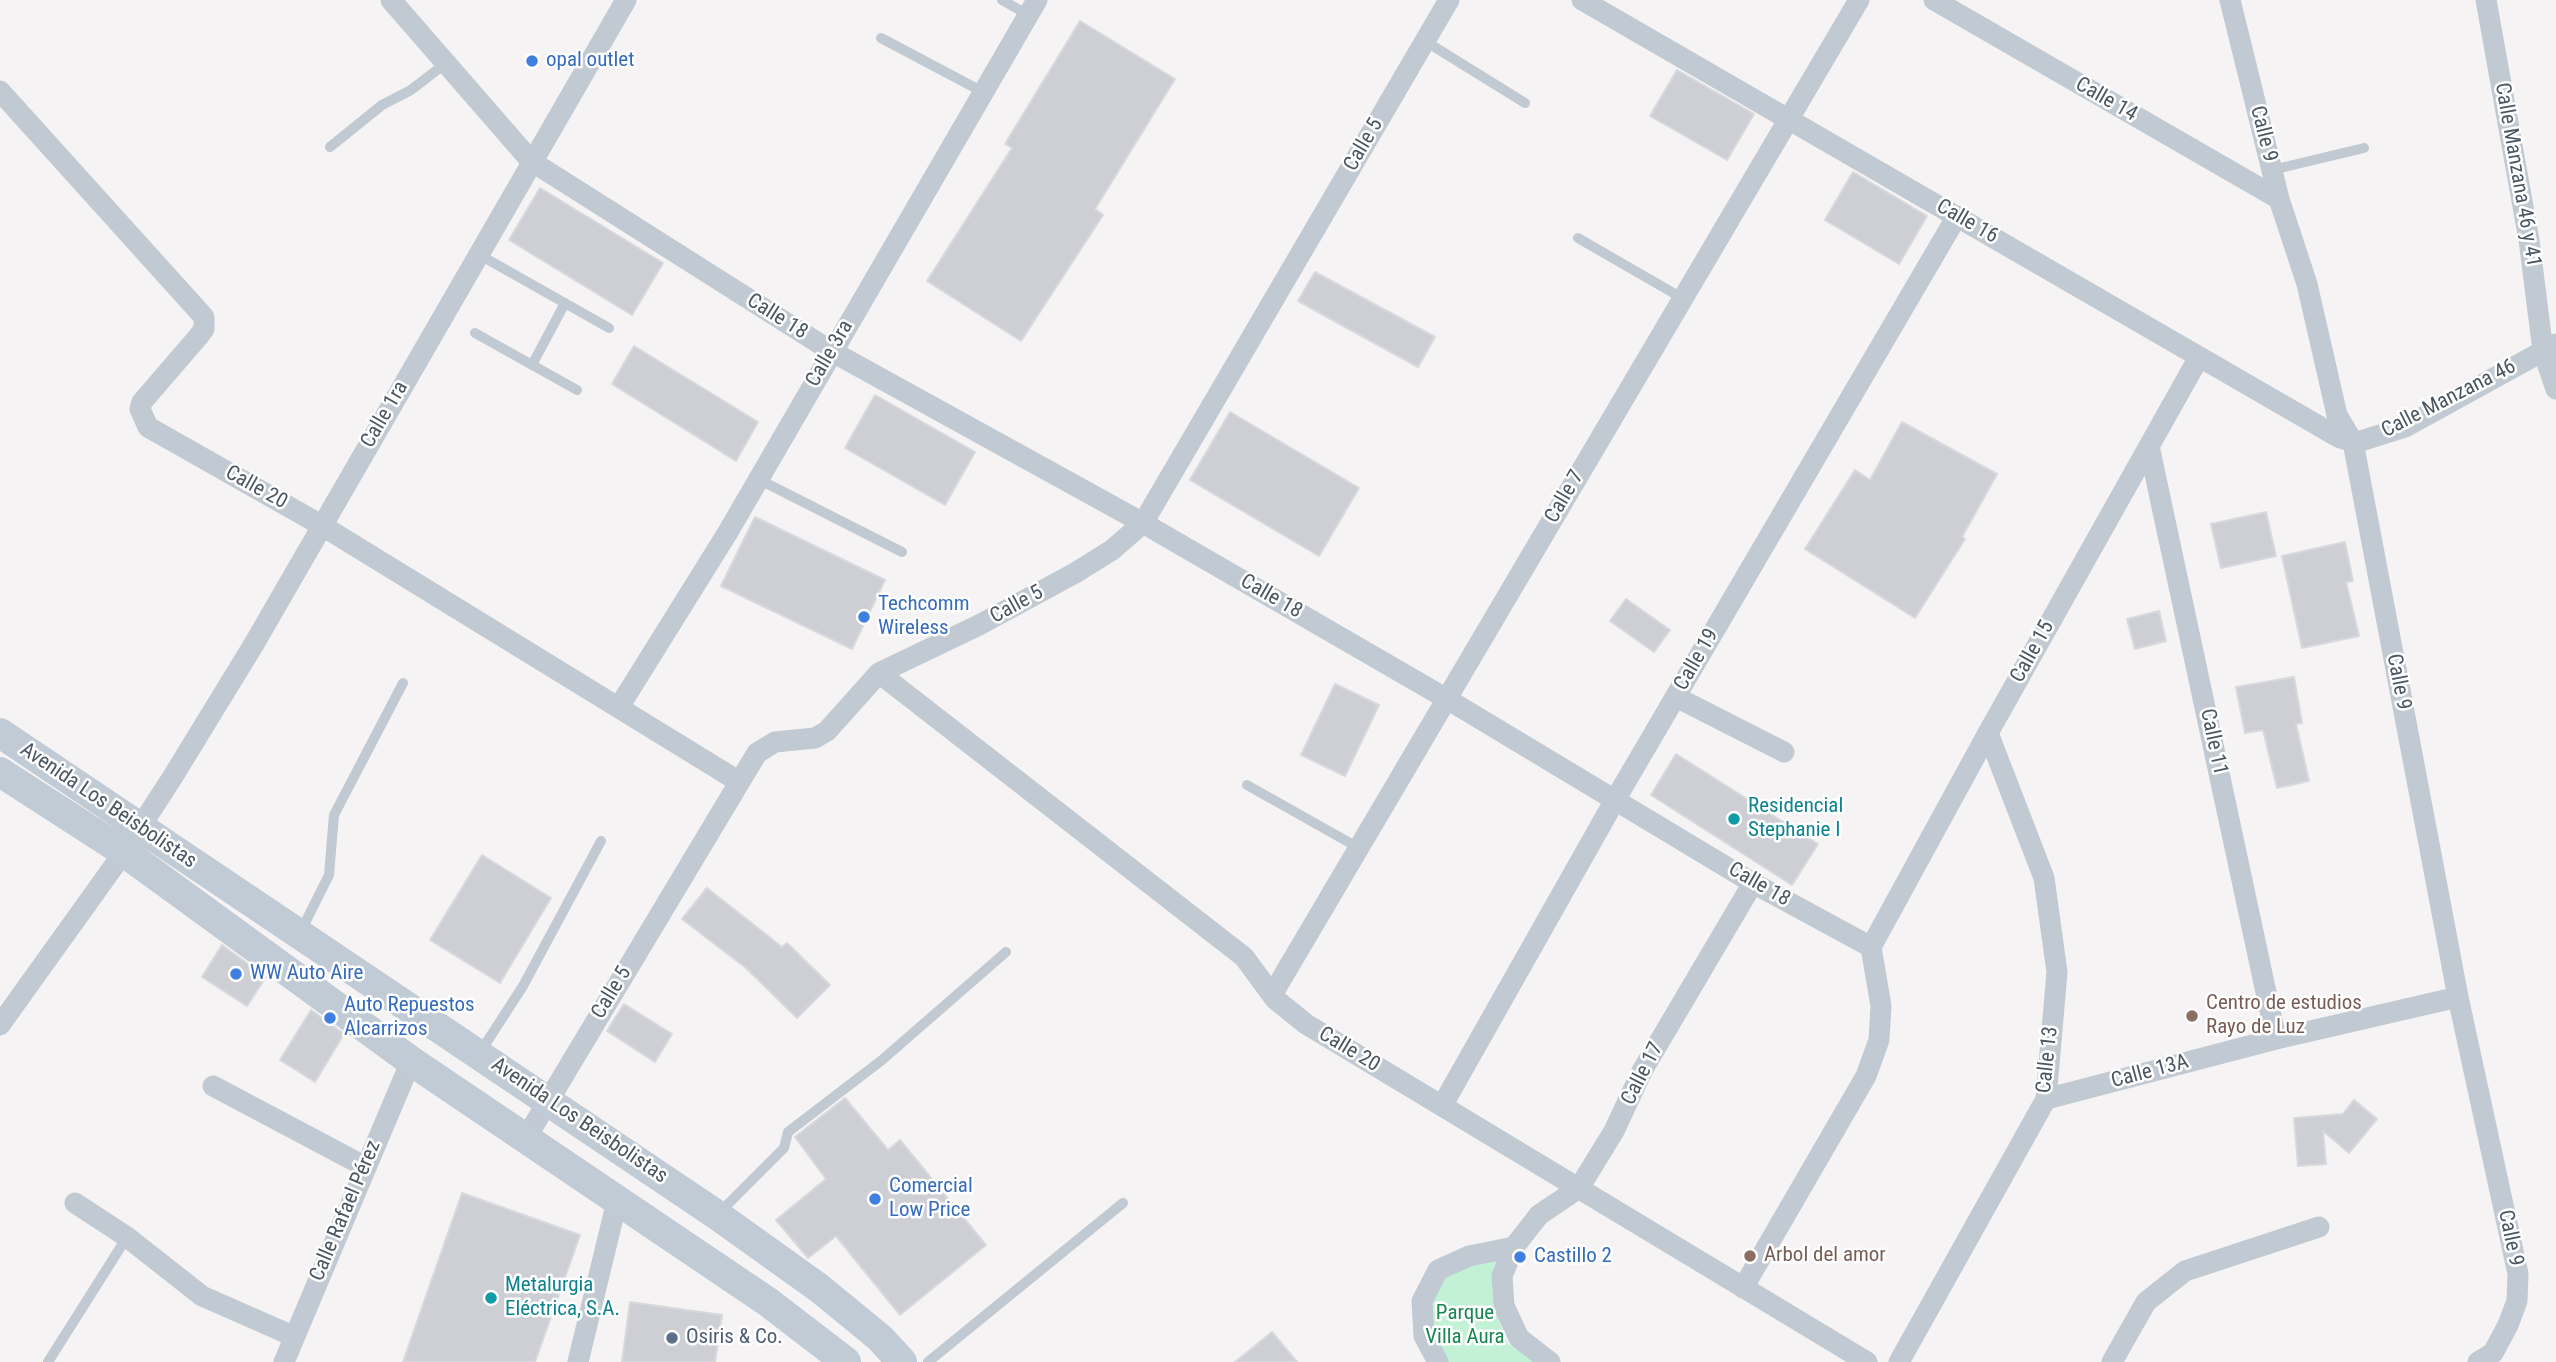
<!DOCTYPE html>
<html>
<head>
<meta charset="utf-8">
<style>
  body { margin:0 }
  canvas { display:block; background:#f5f3f3 }
</style>
</head>
<body>
<canvas width="2556" height="1362"></canvas>
<script>
const context = document.querySelector('canvas').getContext('2d');
context.lineJoin = 'round';
function fill(path, color) { context.fillStyle = color; context.fill(path, 'evenodd'); }
const shape = rows => new Path2D(rows.map(r => 'M' + r).join(''));
function trace(path, color, width, dash) { context.strokeStyle = color; context.lineWidth = width; context.lineCap = dash ? 'butt' : 'round'; context.setLineDash(dash || []); context.stroke(path); }
function drawText(font, color, halo, rows, align = 'center') {
  context.font = font + ' "Roboto Condensed",sans-serif'; context.lineWidth = 5; context.setLineDash([]); context.textBaseline = 'middle'; context.strokeStyle = halo; context.fillStyle = color; for (const [text, x, y, turn = 0] of rows) {
    context.save(); context.translate(x, y); context.rotate((+turn || 0) * Math.PI / 180); context.textAlign = isNaN(turn) ? turn : align; if (halo) context.strokeText(text, 0, 0); context.fillText(text, 0, 0); context.restore();
  }
}
fill(shape([
  [1498,1258,1492,1274,1493,1304,1508,1344,1539,1362,1448,1362,1432,1335,1429,1304,1443,1278,1468,1265]
]), '#c3f1d5');
const building = shape([
  [1080,21,1175,79,1095,209,1103,215,1021,341,927,281,1012,148,1005,144,1080,21],
  [1677,70,1754,114,1727,160,1650,116,1677,70],
  [1853,172,1927,216,1899,264,1825,220,1853,172],
  [540,188,663,263,632,315,509,240,540,188],
  [1315,272,1435,337,1418,367,1298,301,1315,272],
  [634,346,758,422,736,461,612,384,634,346],
  [875,395,975,452,945,505,845,448,875,395],
  [1230,412,1359,488,1319,556,1190,480,1230,412],
  [1902,422,1997,474,1962,537,1965,539,1915,618,1805,549,1855,470,1870,480,1902,422],
  [2266,512,2276,556,2221,568,2211,524,2266,512],
  [755,517,885,580,852,649,721,586,755,517],
  [2345,542,2353,581,2346,582,2359,636,2302,648,2282,556,2345,542],
  [1626,599,1670,630,1654,652,1610,621,1626,599],
  [2159,611,2166,641,2135,649,2127,619,2159,611],
  [2294,677,2302,723,2296,724,2309,781,2277,788,2263,730,2245,733,2236,687,2294,677],
  [1335,684,1379,705,1345,776,1301,755,1335,684],
  [1676,754,1818,844,1792,885,1651,795,1676,754],
  [482,855,551,898,500,983,430,940,482,855],
  [707,888,782,947,787,943,830,985,797,1018,746,968,682,919,707,888],
  [222,945,266,977,247,1006,202,977,222,945],
  [624,1004,672,1034,655,1062,607,1031,624,1004],
  [311,1010,344,1034,315,1082,280,1060,311,1010],
  [845,1098,888,1150,900,1140,986,1245,900,1315,836,1236,808,1258,776,1220,826,1179,795,1137,845,1098],
  [2354,1100,2377,1119,2349,1153,2323,1131,2326,1164,2298,1166,2294,1118,2343,1114,2354,1100],
  [462,1193,580,1235,535,1362,403,1362,462,1193],
  [630,1302,722,1315,715,1362,622,1362,630,1302],
  [1272,1332,1297,1362,1235,1362,1272,1332]
]);
fill(building, '#cdcfd5');
trace(building, '#d7d9de', 2);
trace(shape([
  [1002,0,1028,15],
  [881,38,983,92],
  [1425,41,1525,103],
  [330,147,382,105,411,90,446,63],
  [2272,170,2364,148],
  [1578,238,1682,298],
  [478,254,609,328],
  [475,333,577,390],
  [532,365,565,303],
  [758,479,902,552],
  [1247,785,1359,848],
  [301,931,329,875,334,815,403,683],
  [479,1054,523,986,601,841],
  [719,1213,784,1148,788,1132,882,1060,1006,952],
  [48,1362,127,1237],
  [928,1362,1123,1203]
]), '#c1cad2', 10);
trace(shape([
  [391,0,531,161,831,351,1143,523,1447,699,1753,883,1871,947],
  [1582,0,2338,437,2353,442,2364,440,2405,427,2556,344],
  [1934,0,2279,199],
  [2230,0,2279,199,2307,284,2337,415,2353,442,2458,997,2518,1274,2517,1301,2508,1325,2493,1353,2478,1362],
  [2486,0,2529,240,2543,351,2556,389],
  [0,91,204,317,204,329,198,337,142,402,140,409,148,427,321,525,738,781],
  [2149,446,2276,1039],
  [879,673,1244,957,1275,999,1306,1024,1867,1362],
  [1676,697,1784,752],
  [619,707,728,532,1037,0],
  [1871,947,1988,733,2198,359],
  [1272,995,1859,0],
  [0,1025,124,852,172,778,254,644,626,0],
  [213,1086,364,1166],
  [2046,1099,2276,1039,2458,997],
  [1442,1106,1615,800,1957,216],
  [526,1138,757,753,775,742,815,738,827,731,879,673,979,625,1075,573,1112,550,1143,523,1449,0],
  [75,1203,127,1237,202,1296,293,1336],
  [1743,1288,1866,1076,1879,1040,1881,1006,1871,947],
  [284,1362,411,1061],
  [578,1362,617,1201],
  [1438,1362,1424,1336,1422,1301,1438,1270,1469,1256,1514,1247],
  [1550,1362,1519,1338,1504,1306,1502,1276,1514,1247,1539,1215,1579,1188,1614,1131,1642,1071,1753,883],
  [1899,1362,2046,1099,2057,972,2044,878,1988,733],
  [2112,1362,2146,1302,2185,1271,2319,1227]
]), '#c1cad2', 21);
trace(shape([
  [0,733,717,1215,819,1288,880,1338,902,1362],
  [0,772,124,852,411,1061,768,1302,846,1362]
]), '#c1cbd6', 30);
for (const [x, y, r, color] of [
  [532,61,7,"#3f7fe0"],
  [864,617,7,"#3f7fe0"],
  [1734,819,7,"#0f9aa8"],
  [236,974,7,"#3f7fe0"],
  [2192,1016,7,"#8d6e63"],
  [330,1018,7,"#3f7fe0"],
  [875,1199,7,"#3f7fe0"],
  [1750,1256,7,"#8d6e63"],
  [1520,1257,7,"#3f7fe0"],
  [491,1298,7,"#0f9aa8"],
  [672,1338,7,"#5c6f8a"]
]) { const dot = new Path2D(); dot.arc(x, y, r, 0, 2 * Math.PI); context.fillStyle = color; context.fill(dot); trace(dot, '#fff', 2.5); }
drawText('21px', '#366cbe', '#fff', [
  ["opal outlet",546,61],
  ["Techcomm",878,605],
  ["Wireless",878,629],
  ["WW Auto Aire",250,974],
  ["Auto Repuestos",344,1006],
  ["Alcarrizos",344,1030],
  ["Comercial",889,1187],
  ["Low Price",889,1211],
  ["Castillo 2",1534,1257]
], 'left');
drawText('21px', '#4a5661', '#fff', [
  ["Calle 14",2106,100,30],
  ["Calle 9",2263,134,76],
  ["Calle 5",1364,145,-60],
  ["Calle Manzana 46 y 41",2517,175,80],
  ["Calle 16",1967,222,30],
  ["Calle 18",777,317,32],
  ["Calle 3ra",830,354,-60],
  ["Calle Manzana 46",2449,399,-27],
  ["Calle 1ra",385,415,-60],
  ["Calle 20",256,488,29],
  ["Calle 7",1565,497,-60],
  ["Calle 18",1271,597,30],
  ["Calle 5",1017,605,-29],
  ["Calle 15",2033,652,-61],
  ["Calle 19",1697,660,-60],
  ["Calle 9",2398,682,79],
  ["Calle 11",2213,742,78],
  ["Avenida Los Beisbolistas",108,806,34],
  ["Calle 18",1759,885,30],
  ["Calle 5",612,993,-59],
  ["Calle 20",1349,1050,31],
  ["Calle 13",2048,1060,-84],
  ["Calle 13A",2150,1072,-15],
  ["Calle 17",1643,1074,-63],
  ["Avenida Los Beisbolistas",579,1121,34],
  ["Calle Rafael Pérez",346,1211,-67],
  ["Calle 9",2510,1238,78]
]);
drawText('21px', '#0d838f', '#fff', [
  ["Residencial",1748,807],
  ["Stephanie I",1748,831],
  ["Metalurgia",505,1286],
  ["Eléctrica, S.A.",505,1310]
], 'left');
drawText('21px', '#785e54', '#fff', [
  ["Centro de estudios",2206,1004],
  ["Rayo de Luz",2206,1028],
  ["Arbol del amor",1764,1256]
], 'left');
drawText('21px', '#17864f', '#fff', [
  ["Parque",1465,1314],
  ["Villa Aura",1465,1338]
]);
drawText('21px', '#4e5e75', '#fff', [
  ["Osiris & Co.",686,1338]
], 'left');
</script>
</body>
</html>
